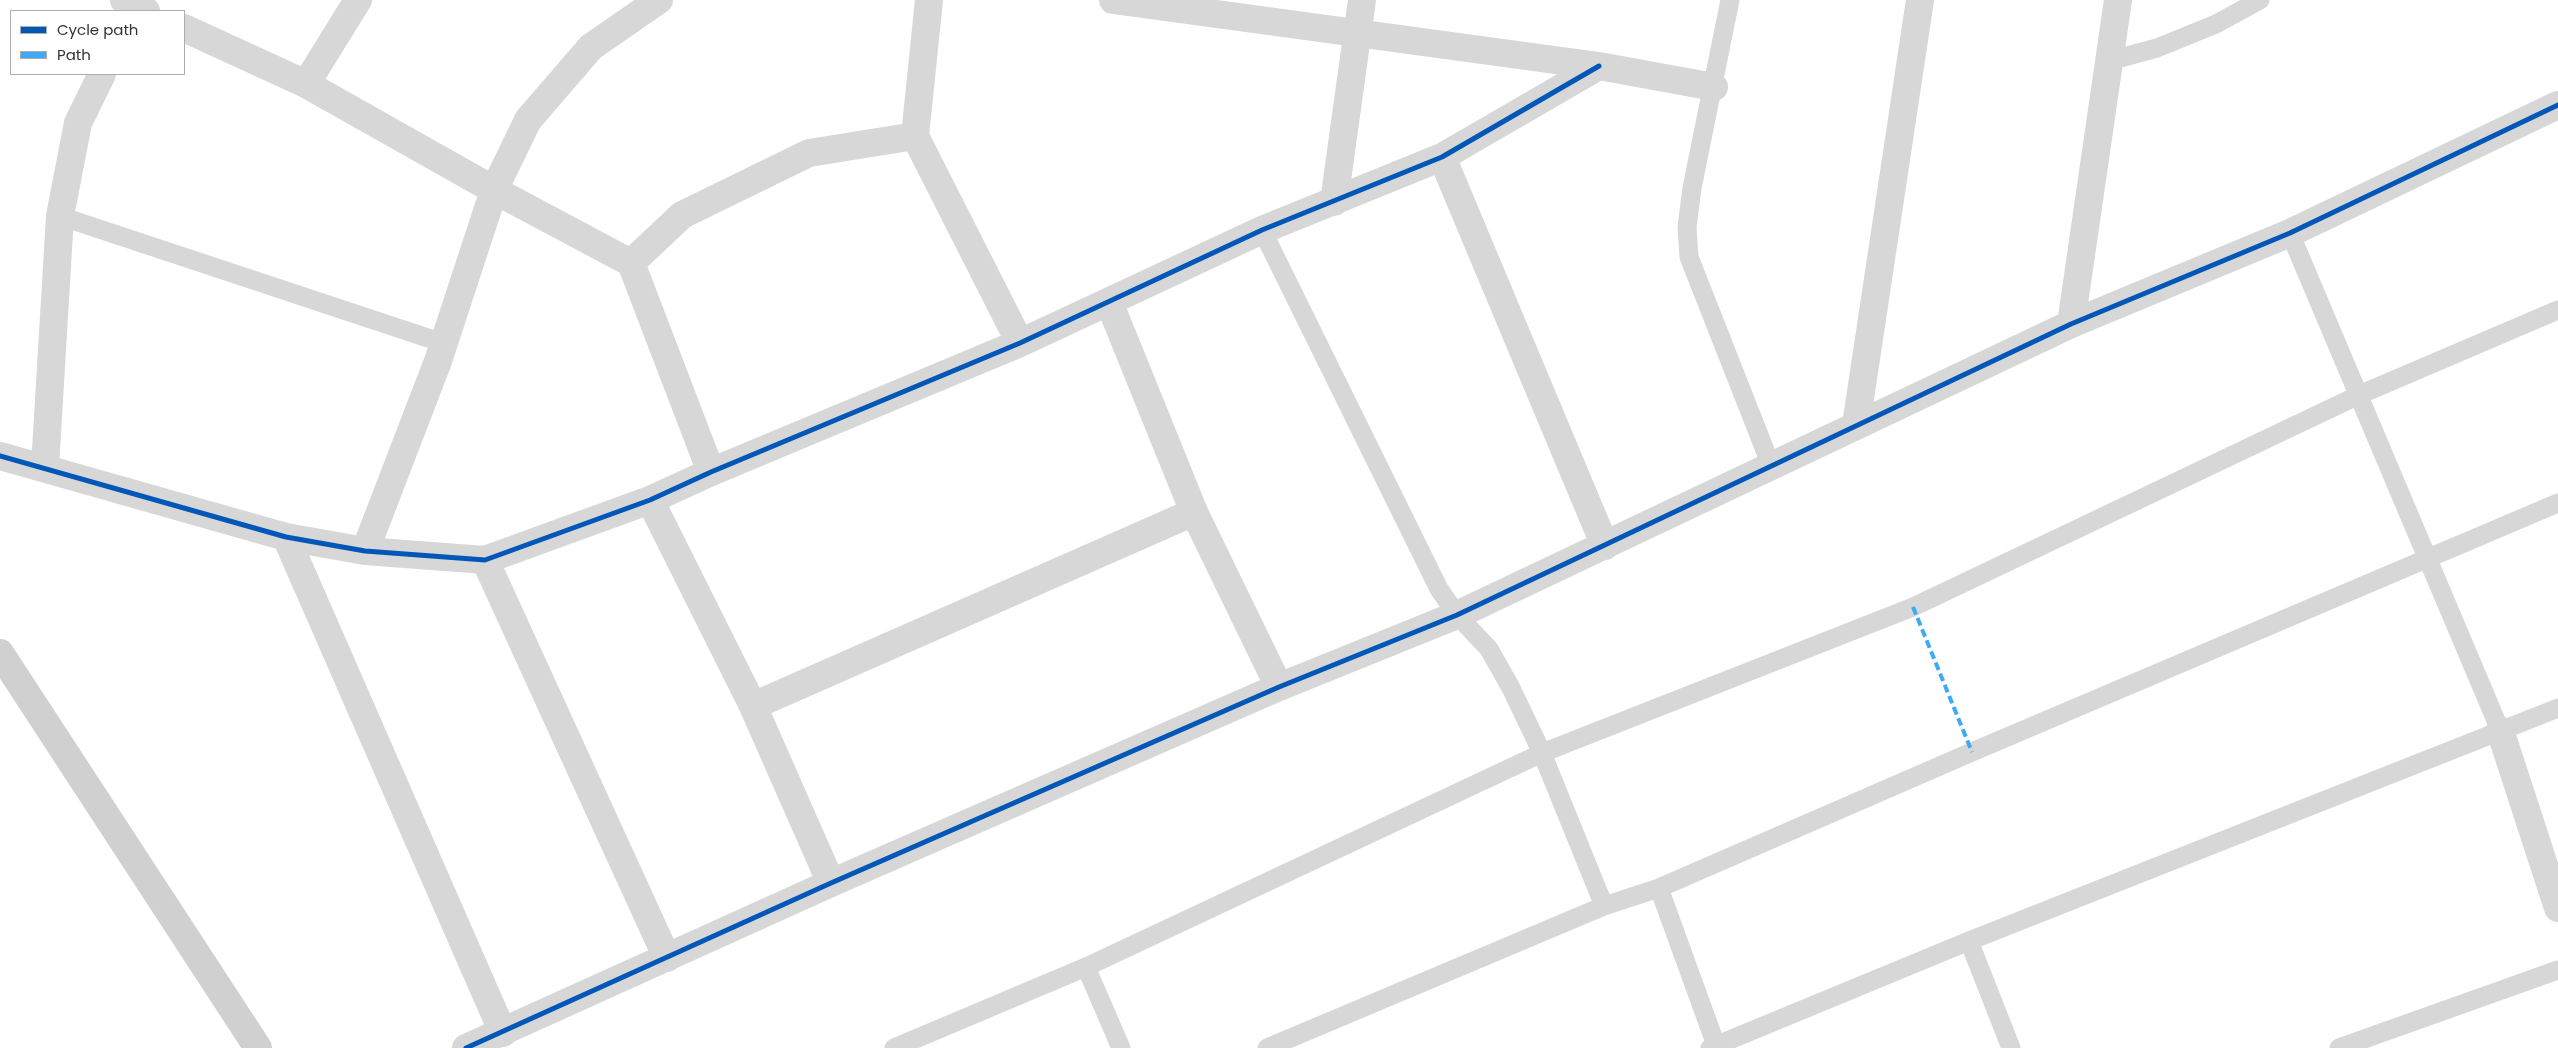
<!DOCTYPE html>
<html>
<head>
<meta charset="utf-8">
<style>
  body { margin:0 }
  #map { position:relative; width:2558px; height:1048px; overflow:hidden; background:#fff; font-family:Poppins,sans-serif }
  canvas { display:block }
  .legend { position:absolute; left:10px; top:10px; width:175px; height:65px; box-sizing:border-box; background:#fff; border:1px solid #adadad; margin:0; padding:6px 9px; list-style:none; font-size:15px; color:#333 }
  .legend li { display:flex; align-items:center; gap:10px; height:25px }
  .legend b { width:25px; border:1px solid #adadad }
</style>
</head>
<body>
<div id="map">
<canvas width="2558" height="1048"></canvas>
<ul class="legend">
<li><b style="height:6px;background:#0057b8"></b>Cycle path</li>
<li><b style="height:6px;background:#3fa9f5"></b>Path</li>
</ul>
</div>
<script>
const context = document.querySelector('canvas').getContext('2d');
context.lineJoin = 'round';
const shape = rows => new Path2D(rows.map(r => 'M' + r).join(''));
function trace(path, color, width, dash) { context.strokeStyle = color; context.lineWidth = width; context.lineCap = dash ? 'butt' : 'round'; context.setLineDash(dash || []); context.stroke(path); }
trace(shape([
  [1730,0,1692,188,1687,227,1689,257,1772,468],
  [2109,61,2157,48,2216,24,2260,0],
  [60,216,443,343],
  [1262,230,1439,589,1457,615,1489,649,1511,688,1542,753,1604,906],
  [2290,233,2500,730],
  [1659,888,1717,1048],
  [1969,941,2011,1048],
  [1086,967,1121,1048],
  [894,1048,1086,967,1542,753,1913,607,2359,395,2558,310],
  [1267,1048,1604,906,1659,888,1972,752,2558,503],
  [1710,1048,1969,941,2558,708],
  [2339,1048,2558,970]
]), '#d7d7d7', 19);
trace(shape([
  [124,0,146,11],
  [929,0,915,136,1020,343],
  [1113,0,1599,66,1714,87],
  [184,28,306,84,494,190,631,263],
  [306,84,358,0],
  [1442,157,1605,546],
  [1334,202,1362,0],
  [1109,302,1194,512,1279,687],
  [2071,324,2118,0],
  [1856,425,1920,0],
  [0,456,286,537,365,551,485,560,650,500,711,472,1020,343,1262,230,1442,157,1599,66],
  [45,467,60,216,78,123,102,74],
  [711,472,631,263,682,215,809,153,915,136],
  [650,500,753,706,831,883],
  [286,537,503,1033],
  [365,551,438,361,494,190,528,120,591,47,659,0],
  [485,560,667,958],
  [753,706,1194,512],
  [2500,730,2558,908],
  [466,1048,831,883,1279,687,1457,615,2071,324,2290,233,2558,105]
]), '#d7d7d7', 28);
trace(shape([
  [0,653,258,1048]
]), '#d0d0d0', 28);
trace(shape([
  [1913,607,1972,752]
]), '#3fa9f5', 4, [8, 4]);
trace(shape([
  [0,456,286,537,365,551,485,560,650,500,711,472,1020,343,1262,230,1442,157,1599,66],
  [466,1048,831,883,1279,687,1457,615,2071,324,2290,233,2558,105]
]), '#0057b8', 5);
</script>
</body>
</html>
